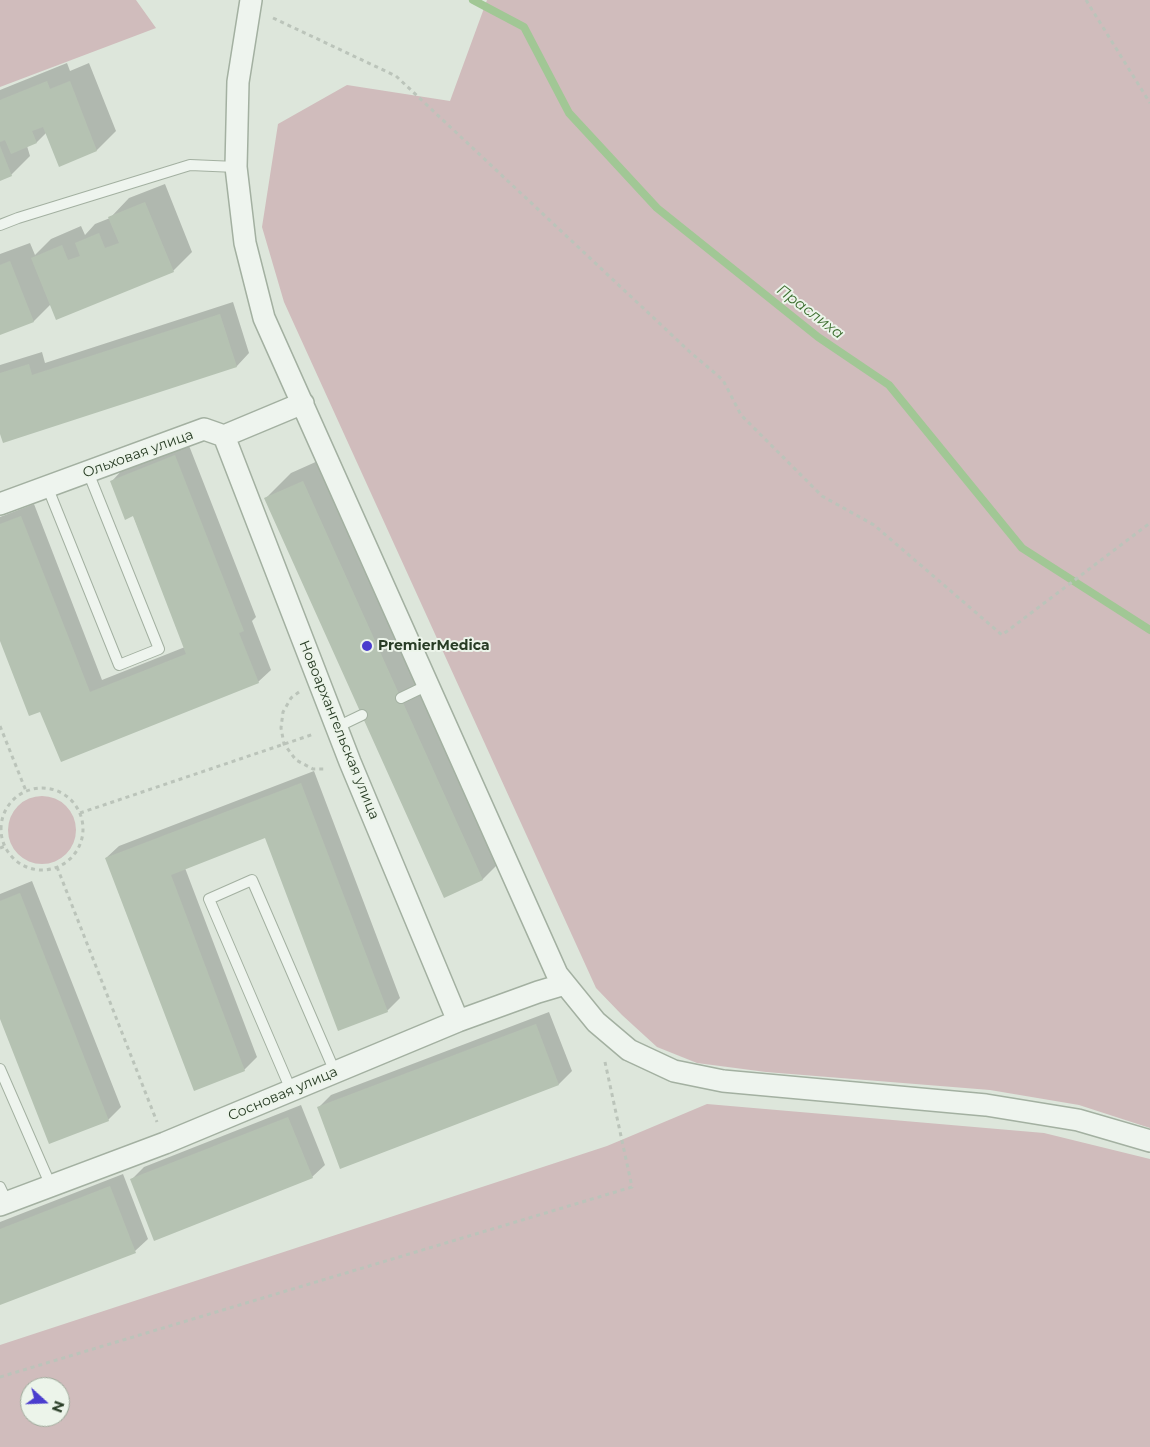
<!DOCTYPE html>
<html>
<head>
<meta charset="utf-8">
<style>
  body { margin:0 }
  #map { position:relative; width:1150px; height:1447px; overflow:hidden; background:#dde6db; font-family:Montserrat,sans-serif }
  canvas { display:block }
  .north { position:absolute; left:20px; top:1377px; width:50px; height:50px; box-sizing:border-box; background:#ecf4ea; border:1px solid #9eaa9b; border-radius:50%; rotate:110deg; font-size:14px; font-weight:700; line-height:20px; text-align:center; color:#283c25 }
  .north::after { content:''; display:block; margin:auto; width:18px; height:22px; background:#4a3dce; clip-path:polygon(50% 0,100% 100%,50% 72%,0 100%) }
</style>
</head>
<body>
<div id="map">
<canvas width="1150" height="1447"></canvas>
<div class="north">N</div>
</div>
<script>
const context = document.querySelector('canvas').getContext('2d');
context.lineJoin = 'round';
function fill(path, color) { context.fillStyle = color; context.fill(path, 'evenodd'); }
const shape = rows => new Path2D(rows.map(r => 'M' + r).join(''));
function trace(path, color, width, dash) { context.strokeStyle = color; context.lineWidth = width; context.lineCap = dash ? 'butt' : 'round'; context.setLineDash(dash || []); context.stroke(path); }
function drawText(font, color, halo, rows, align = 'center') {
  context.font = font + ' Montserrat,sans-serif'; context.lineWidth = 4; context.setLineDash([]); context.textBaseline = 'middle'; context.strokeStyle = halo; context.fillStyle = color; for (const [text, x, y, turn = 0] of rows) {
    context.save(); context.translate(x, y); context.rotate((+turn || 0) * Math.PI / 180); context.textAlign = isNaN(turn) ? turn : align; if (halo) context.strokeText(text, 0, 0); context.fillText(text, 0, 0); context.restore();
  }
}
fill(shape([
  [0,0,136,0,156,28,0,87],
  [487,0,1150,0,1150,1128,1079,1105,990,1090,766,1072,697,1063,657,1047,622,1015,596,988,284,302,262,227,278,124,347,85,450,101],
  '8 830a34 34 0 1 1 68 0a34 34 0 1 1-68 0Z',
  [707,1104,1044,1133,1150,1159,1150,1447,0,1447,0,1345,607,1146],
  [30,1387,60,1387,60,1417,30,1417]
]), '#d0bcbc');
fill(shape([
  [67,63,70,71,89,63,116,131,97,150,60,165,47,132,37,142,27,146,30,156,11,175,0,179,0,90],
  [165,184,192,252,173,271,51,304,34,321,0,334,0,254,30,243,35,255,51,239,81,226,85,235,95,224,110,218,129,198],
  [233,302,249,353,237,366,0,430,0,365,42,352,45,363],
  [188,443,256,617,252,621,271,670,258,682,41,710,0,637,0,517,34,504,102,680,185,647,133,515,112,481,124,468],
  [329,456,508,854,483,879,445,896,266,498,291,473],
  [314,771,400,998,387,1011,266,837,185,868,257,1057,244,1070,106,858,119,846],
  [32,881,121,1107,108,1120,0,1016,0,894],
  [549,1012,572,1071,559,1084,341,1167,318,1108,331,1095],
  [301,1105,325,1165,312,1177,131,1180,144,1167],
  [123,1174,148,1239,135,1251,0,1304,0,1222]
]), '#0003');
trace(shape([
  [473,0,524,27,569,113,657,208,818,337,889,385,1022,548,1150,630]
]), '#a1c795', 8);
fill(shape([
  [47,81,50,89,70,81,97,151,59,167,43,127,32,131,37,143,11,154,5,140,0,142,0,100],
  [0,146,12,176,0,181],
  [145,202,174,272,56,320,31,258,62,245,68,260,80,256,75,243,99,233,105,248,119,243,108,217],
  [10,261,34,322,0,335,0,265],
  [220,314,237,367,3,443,0,434,0,373,29,364,32,375],
  [175,455,244,631,239,633,259,683,61,762,40,712,29,716,0,641,0,524,21,516,90,692,100,688,186,654,133,516,125,520,110,481],
  [303,481,483,880,444,898,264,498],
  [301,783,388,1012,338,1031,265,838,171,875,245,1071,194,1091,105,858],
  [20,893,109,1121,49,1144,0,1019,0,901],
  [536,1024,559,1085,340,1169,317,1107],
  [288,1117,313,1178,154,1241,130,1179],
  [110,1186,136,1253,0,1305,0,1229]
]), '#b5c2b2');
const service = shape([
  [0,225,18,218,190,165,236,167],
  [47,486,119,665,159,649,88,472],
  [401,698,428,685],
  [337,727,362,715],
  [0,1069,51,1186],
  [291,1090,209,899,252,880,335,1072],
  [0,1187,7,1202]
]);
const minor = shape([
  [251,0,238,82,236,167,245,243,264,318,557,974,596,1022,629,1050,674,1071,723,1081,986,1105,1078,1120,1150,1141],
  [224,436,350,762,458,1021],
  [0,504,204,429,224,436,303,403],
  [0,1205,165,1143,458,1021,538,992,565,984]
]);
trace(service, '#a3b0a1', 12);
trace(minor, '#a3b0a1', 24);
trace(shape([
  [1086,0,1150,103],
  [273,18,396,76,690,352,723,380,741,415,822,496,874,525,1002,635,1150,523],
  [299,692,291,698,283,712,281,728,284,744,296,760,313,769,327,769],
  [0,726,26,791],
  '1 829a41 41 0 1 1 82 0a41 41 0 1 1-82 0Z',
  [80,813,314,734],
  [0,848,5,846],
  [57,867,157,1122],
  [0,1377,632,1187,605,1062]
]), '#bbc4ba', 3, [4, 4]);
trace(service, '#eef4ee', 10);
trace(minor, '#eef4ee', 21);
for (const [x, y, r, color] of [
  [367,646,6,"#4a3dce"]
]) { const dot = new Path2D(); dot.arc(x, y, r, 0, 2 * Math.PI); context.fillStyle = color; context.fill(dot); trace(dot, '#ecf4ea', 2); }
drawText('14px', '#283c25', '#ecf4ea', [
  ["Ольховая улица",138,454,-20],
  ["Новоархангельская улица",339,730,68],
  ["Сосновая улица",283,1094,-23]
]);
drawText('bold 14px', '#283c25', '#ecf4ea', [
  ["PremierMedica",378,646]
], 'left');
drawText('italic 15px', '#3d6f30', '#ecf4ea', [
  ["Праслиха",810,312,37]
]);
</script>
</body>
</html>
